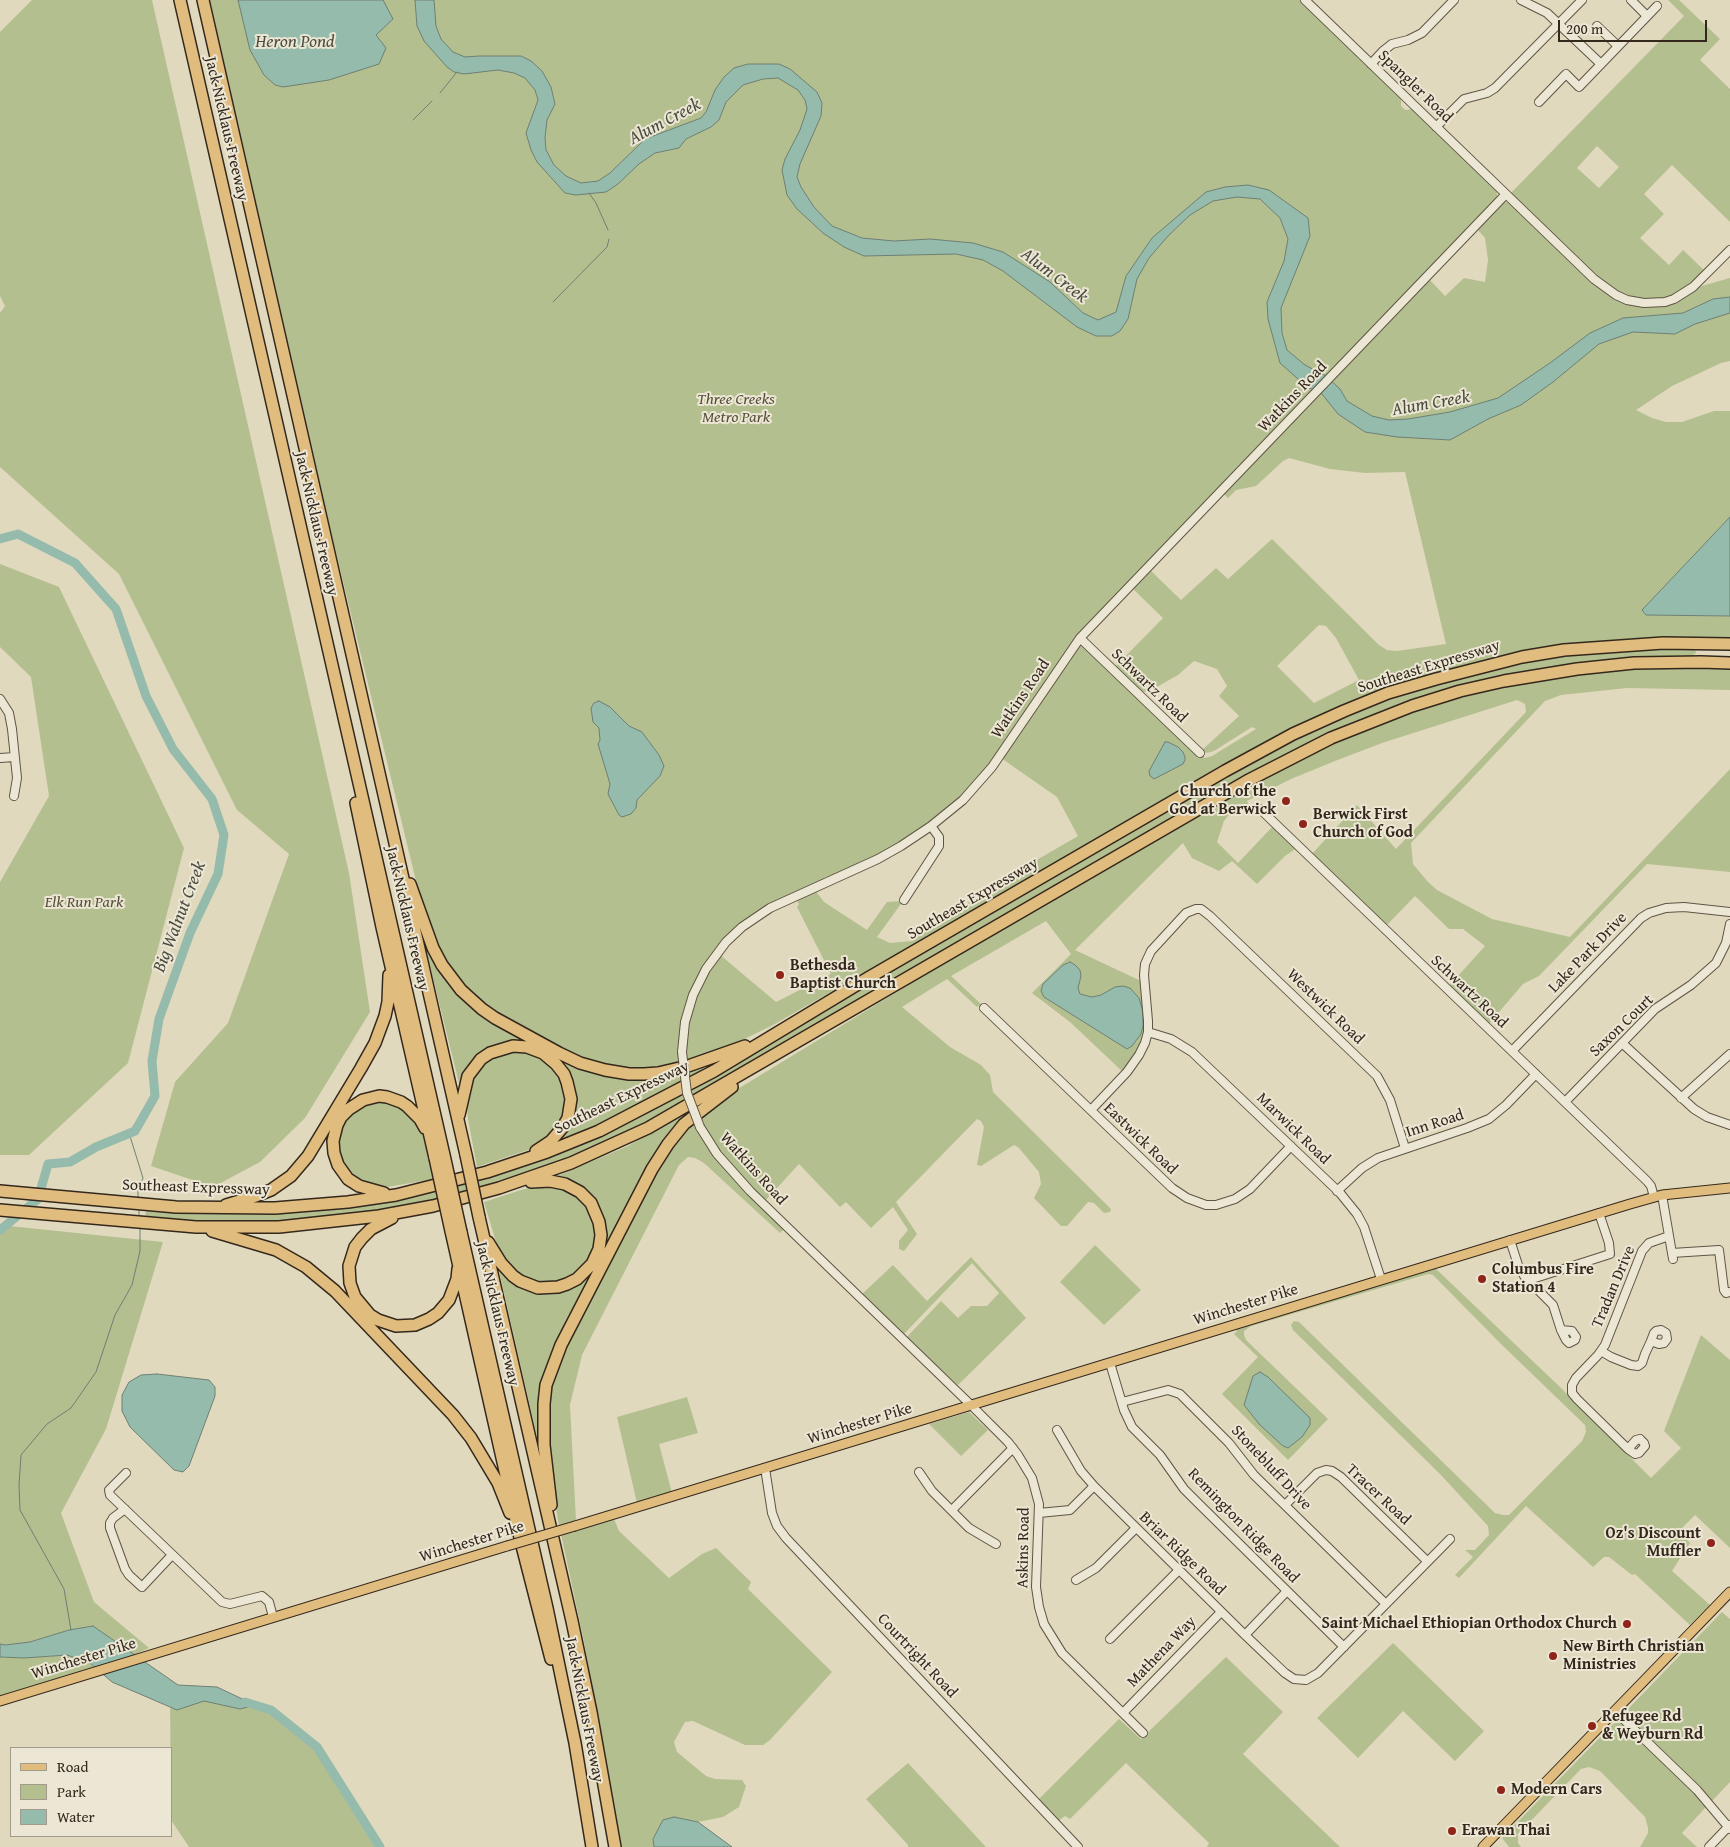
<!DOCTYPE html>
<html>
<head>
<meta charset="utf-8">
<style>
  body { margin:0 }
  #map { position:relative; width:1730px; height:1847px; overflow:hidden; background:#e1d9bd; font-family:"Gentium Book Plus",serif }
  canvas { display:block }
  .legend { position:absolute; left:10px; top:1747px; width:162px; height:90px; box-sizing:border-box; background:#ece6d4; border:1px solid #a29a8b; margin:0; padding:6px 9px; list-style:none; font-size:15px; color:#34281d }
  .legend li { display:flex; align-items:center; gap:10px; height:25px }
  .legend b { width:25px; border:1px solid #a29a8b }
  .scale { position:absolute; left:1558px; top:20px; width:149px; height:22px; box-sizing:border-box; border:2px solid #34281d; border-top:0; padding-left:6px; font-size:15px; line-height:18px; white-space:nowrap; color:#34281d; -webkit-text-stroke:4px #ece6d4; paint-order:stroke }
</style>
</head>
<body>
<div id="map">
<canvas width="1730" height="1847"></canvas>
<ul class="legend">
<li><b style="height:6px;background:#e0bc7e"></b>Road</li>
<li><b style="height:14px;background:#b4bf90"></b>Park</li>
<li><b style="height:14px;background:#95bbac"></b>Water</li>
</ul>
<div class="scale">200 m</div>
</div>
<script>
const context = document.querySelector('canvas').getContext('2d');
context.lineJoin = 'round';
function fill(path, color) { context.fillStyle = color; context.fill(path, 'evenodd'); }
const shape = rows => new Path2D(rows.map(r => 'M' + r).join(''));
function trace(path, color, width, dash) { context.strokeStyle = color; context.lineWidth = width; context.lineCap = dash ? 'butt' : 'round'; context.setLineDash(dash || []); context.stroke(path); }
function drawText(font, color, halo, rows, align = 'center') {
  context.font = font + ' "Gentium Book Plus",serif'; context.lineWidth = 4; context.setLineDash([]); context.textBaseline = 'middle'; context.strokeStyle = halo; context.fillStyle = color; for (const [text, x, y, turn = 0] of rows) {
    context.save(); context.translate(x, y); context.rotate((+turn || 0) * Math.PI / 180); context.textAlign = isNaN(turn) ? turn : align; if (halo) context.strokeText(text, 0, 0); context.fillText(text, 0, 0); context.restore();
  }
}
fill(shape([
  [32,0,152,0,349,873,370,1012,305,1118,260,1162,213,1187,151,1166,175,1082,228,1023,289,854,237,810,119,574,0,467,0,313,5,306,0,296,0,32],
  [210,0,1300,0,1401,98,1401,106,1405,110,1413,109,1497,190,1497,197,1493,204,1376,327,1380,332,1429,279,1445,296,1464,278,1485,282,1488,260,1485,238,1477,229,1504,202,1511,203,1602,289,1618,300,1634,305,1637,300,1619,294,1601,282,1510,194,1684,16,1668,0,1679,0,1720,39,1700,60,1730,89,1730,222,1672,165,1644,194,1664,214,1640,238,1669,265,1683,250,1705,271,1684,291,1730,278,1730,361,1721,363,1672,386,1636,410,1652,418,1666,422,1682,422,1714,411,1730,411,1730,517,1643,610,1646,615,1730,616,1730,639,1659,638,1609,641,1529,651,1442,671,1383,689,1311,719,1235,758,1086,846,773,1025,728,1047,686,1064,686,1045,690,1013,697,991,719,954,776,1002,831,974,797,907,799,904,796,899,815,890,824,902,867,930,887,902,903,901,877,937,890,943,912,941,997,883,1078,836,1057,797,1001,758,1076,646,1082,644,1198,754,1205,758,1212,756,1256,729,1252,727,1214,751,1207,753,1201,751,1239,716,1219,696,1227,686,1217,669,1194,661,1178,675,1148,692,1138,691,1114,668,1163,618,1131,587,1149,569,1181,600,1216,568,1228,579,1272,539,1379,645,1387,650,1397,651,1446,644,1405,472,1365,473,1330,469,1289,458,1283,461,1256,486,1236,490,1228,498,1223,493,1101,611,993,761,967,792,948,809,928,825,876,857,833,876,825,877,823,881,774,902,749,919,723,941,684,1014,679,1043,679,1066,637,1071,578,1059,484,1007,453,976,426,922,332,536],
  [1597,146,1619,167,1599,188,1577,168],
  [1319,625,1326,626,1336,638,1359,680,1314,703,1277,666],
  [0,564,59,587,184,848,128,1063,29,1155,0,1155,0,882,49,796,31,677,0,647],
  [1695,648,1696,653,1692,656,1613,661,1546,669,1358,722,663,1116,591,1151,517,1179,415,1206,295,1223,206,1224,145,1219,146,1209,352,1205,565,1149,1267,752,1367,706,1410,690,1534,659,1613,649],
  [1694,667,1730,668,1730,690,1627,688,1561,695,1545,701,1411,843,1413,864,1428,882,1437,890,1492,919,1570,937,1730,769,1730,872,1647,864,1539,976,1523,984,1488,1025,1448,987,1485,946,1463,929,1449,929,1415,896,1385,927,1310,856,1357,805,1396,849,1526,712,1525,704,1517,700,1382,743,1335,761,1291,779,1247,801,1249,805,1228,816,1224,821,1217,842,1238,863,1274,825,1297,848,1285,856,1257,884,1232,861,1219,871,1192,858,1183,843,1075,950,1141,981,1146,1029,1143,1042,1124,1073,1070,1022,1032,993,1071,954,1046,921,951,976,981,1004,977,1007,947,979,902,1007,950,1047,981,1065,990,1075,993,1092,1111,1209,1110,1212,1104,1213,1094,1203,1088,1202,1067,1226,1061,1226,1034,1198,1041,1184,1039,1172,1019,1148,1014,1145,981,1166,977,1165,984,1127,981,1121,977,1119,896,1202,917,1234,904,1251,899,1249,899,1241,908,1230,893,1207,871,1228,846,1202,840,1207,799,1164,765,1201,732,1167,707,1132,702,1121,694,1123,704,1141,715,1156,785,1228,780,1233,704,1163,695,1158,688,1157,679,1165,582,1355,570,1405,576,1521,559,1526,553,1490,546,1404,556,1364,646,1188,677,1136,723,1098,946,962,1122,859,1284,767,1340,739,1384,722,1444,702,1521,682,1594,672],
  [422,934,486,1015,620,1075,716,1061,681,1082,603,1123,556,1143,573,1111,560,1064,503,1045,460,1087],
  [512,1049,532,1052,553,1064,566,1089,565,1113,554,1131,541,1143,528,1150,477,1167,468,1119,466,1098,467,1087,482,1062],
  [369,1101,389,1101,412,1114,424,1132,435,1179,387,1187,375,1187,353,1179,337,1154,339,1128,353,1109],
  [703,1102,679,1126,553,1356,540,1450,496,1258,501,1266,554,1291,595,1265,598,1210,555,1177,628,1146],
  [546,1185,567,1189,591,1208,598,1238,588,1264,566,1281,542,1285,515,1274,499,1252,484,1202,524,1189],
  [0,1225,163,1242,106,1429,61,1513,94,1602,149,1648,133,1655,111,1638,69,1630,30,1642,5,1645,0,1644],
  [1095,1245,1141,1290,1104,1325,1060,1282],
  [971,1257,1026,1318,958,1385,906,1338,941,1301,958,1318,971,1306,987,1306,999,1293,972,1263,903,1335,861,1295,893,1265,927,1301],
  [1434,1267,1560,1387,1651,1478,1681,1448,1664,1431,1701,1335,1730,1360,1730,1548,1695,1515,1679,1531,1690,1543,1672,1571,1710,1605,1690,1625,1635,1574,1632,1575,1609,1557,1604,1557,1593,1567,1526,1506,1459,1578,1455,1575,1473,1557,1465,1550,1475,1550,1489,1535,1488,1526,1440,1474,1293,1330,1291,1325,1294,1321,1299,1322,1495,1513,1503,1515,1509,1515,1582,1441,1586,1432,1585,1425,1501,1344,1433,1275,1428,1274,1251,1326,1244,1331,1244,1335,1246,1340,1328,1419,1288,1460,1222,1394,1258,1357,1234,1334,1237,1331,1234,1328],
  [687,1397,698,1433,659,1444,672,1493,637,1503,617,1417],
  [969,1412,988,1430,961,1456,929,1424],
  [614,1519,619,1531,669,1578,702,1554,716,1548,751,1582,748,1589,832,1672,770,1740,763,1745,745,1745,693,1721,685,1722,674,1742,677,1752,706,1776,715,1779,742,1780,746,1786,739,1807,723,1817,698,1822,674,1817,653,1839,654,1847,622,1847,583,1637,561,1534],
  [1722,1612,1730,1619,1730,1782,1712,1801,1702,1789,1629,1718,1627,1713,1629,1708],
  [1393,1643,1484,1731,1455,1761,1403,1711,1358,1758,1317,1718],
  [67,1655,90,1663,94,1667,0,1697,0,1657,24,1658],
  [1226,1657,1283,1712,1243,1754,1340,1847,1207,1847,1209,1843,1126,1763,1070,1819,1065,1816,1057,1822,1037,1801,1119,1719,1141,1739],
  [170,1692,219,1694,271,1710,317,1747,380,1847,189,1847,171,1820],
  [1618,1722,1622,1723,1696,1795,1706,1807,1682,1833,1697,1847,1640,1847,1648,1833,1648,1828,1645,1817,1600,1771,1589,1767,1581,1769,1518,1834,1518,1843,1521,1847,1509,1847,1502,1838,1613,1724],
  [908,1763,986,1847,908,1847,908,1845,866,1799]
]), '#b4bf90');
const water = shape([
  [238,0,383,0,393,19,376,35,386,48,379,64,329,80,283,87,275,85,264,75,250,50,238,0],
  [415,0,434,0,436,26,441,39,453,52,465,57,479,56,521,56,531,61,542,71,551,87,555,104,547,120,545,138,546,150,554,165,566,176,581,183,598,181,610,173,645,139,701,118,706,112,715,90,724,77,734,68,748,64,779,64,790,69,817,92,822,103,821,116,800,164,797,177,801,187,814,207,832,226,862,238,894,241,930,239,973,243,1003,252,1050,282,1083,313,1098,320,1116,312,1126,276,1152,238,1206,192,1225,187,1248,185,1269,190,1308,218,1310,236,1281,308,1282,333,1287,350,1305,365,1326,376,1340,389,1347,401,1372,416,1389,420,1408,419,1450,412,1498,398,1550,363,1590,333,1623,318,1683,313,1713,299,1730,297,1730,313,1695,324,1675,334,1633,332,1599,344,1553,382,1521,405,1488,419,1450,440,1397,437,1365,432,1338,414,1322,394,1307,387,1280,363,1268,319,1267,302,1284,261,1288,239,1280,218,1260,199,1237,197,1213,201,1190,215,1168,236,1149,258,1137,279,1128,319,1120,331,1112,336,1096,336,1077,327,1003,271,983,260,956,254,864,256,844,247,823,233,797,209,787,195,782,170,785,159,800,130,807,109,805,100,798,90,778,78,763,79,743,85,726,102,719,120,711,127,686,139,679,148,655,153,639,164,618,184,606,192,576,195,565,193,537,162,531,150,526,133,538,100,535,90,525,78,514,73,498,70,464,74,454,72,447,67,424,41,417,26,415,0],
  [1730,517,1730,616,1646,615,1642,610,1730,517],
  [599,701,610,707,629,726,642,732,659,755,664,766,660,776,637,800,636,808,631,814,622,817,619,815,608,794,610,784,598,744,600,740,599,728,593,722,591,708,594,703,599,701],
  [1165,742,1168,742,1178,747,1183,752,1185,757,1185,760,1183,764,1154,779,1150,776,1149,771,1165,742],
  [1070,962,1075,965,1080,970,1081,976,1078,988,1080,994,1092,997,1101,995,1115,987,1123,986,1130,988,1139,998,1143,1012,1143,1026,1141,1034,1132,1046,1127,1049,1044,997,1041,991,1043,984,1063,965,1070,962],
  [1260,1372,1268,1377,1310,1418,1310,1425,1302,1437,1288,1448,1283,1446,1260,1425,1244,1405,1253,1376,1260,1372],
  [157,1374,209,1380,215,1387,215,1396,189,1466,183,1472,174,1470,130,1427,122,1411,122,1395,129,1382,141,1375,157,1374],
  [93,1626,178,1685,217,1687,255,1705,240,1709,204,1701,177,1710,112,1682,90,1663,67,1655,24,1658,0,1657,0,1644,5,1645,30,1642,69,1630,93,1626],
  [674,1817,698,1822,732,1847,654,1847,653,1839,663,1820,674,1817]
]);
fill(water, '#95bbac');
trace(water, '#6e8073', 1);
trace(shape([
  [440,93,457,72],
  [413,120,432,101],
  [589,193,596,203,608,230],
  [553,302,607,247,609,239],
  [129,1133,143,1178,138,1189,138,1199],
  [139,1208,139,1216],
  [71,1630,64,1589,20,1510,19,1485,21,1455,47,1424,71,1408,96,1372,115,1315,132,1285,140,1251,140,1228]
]), '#6e8073', 1);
trace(shape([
  [0,539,18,534,75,563,116,609,146,696,173,749,212,799,224,835,218,874,190,933,159,1019,152,1061,155,1096,135,1131,96,1147,70,1162,48,1164,38,1199,0,1230],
  [245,1702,271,1710,317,1747,380,1847]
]), '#95bbac', 9);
const minor = shape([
  [1305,0,1594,279,1616,295,1627,300,1644,303,1665,302,1674,299,1693,287,1730,250],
  [1521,0,1547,13,1601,64],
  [1631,0,1647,16],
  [1597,26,1618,46],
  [1371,64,1383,51,1392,44,1408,40,1422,33,1454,0],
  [1539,102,1566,74,1579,87,1657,6],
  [1436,127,1464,99,1487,93,1495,88,1582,0],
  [1080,638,1200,753],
  [0,699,9,713,12,729,17,778,14,796],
  [0,758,14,757],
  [1260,809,1647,1181,1651,1186,1654,1197],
  [904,900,939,846,939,837,931,826],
  [984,1008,1172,1188,1187,1198,1206,1205,1216,1205,1235,1199,1250,1189,1291,1146],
  [1148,1032,1171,1039,1192,1052,1340,1193,1357,1214,1364,1227,1381,1279],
  [1622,1043,1694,1109,1707,1117,1730,1125],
  [1512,1051,1641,918,1649,913,1666,908,1684,907,1730,912],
  [682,1052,685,1022,693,995,706,969,726,942,742,927,770,908,878,859,901,846,931,826,963,800,992,767,1080,638,1506,194],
  [1681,1098,1730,1054],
  [1565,1102,1655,1009,1691,985,1716,963,1726,943,1730,924],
  [1091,1110,1127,1072,1139,1055,1145,1043,1148,1032,1148,1021,1144,975,1145,964,1151,951,1186,913,1196,909,1201,909,1210,916,1377,1076,1390,1100,1405,1148],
  [700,1127,717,1154,750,1191,972,1406,1008,1442,1018,1455,1032,1478,1039,1504,1036,1587,1039,1607,1044,1624,1062,1653,1143,1733],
  [1337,1191,1362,1168,1378,1158,1467,1128,1489,1119,1506,1105,1536,1074],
  [1662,1195,1673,1259],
  [1510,1240,1519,1268,1525,1277,1553,1305,1561,1330,1566,1340,1569,1343,1575,1340,1576,1337,1572,1331,1561,1330],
  [1672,1253,1719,1250,1724,1290,1726,1293,1730,1292],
  [1529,1280,1610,1254,1609,1243,1599,1213],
  [1601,1351,1611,1357,1631,1365,1638,1366,1642,1363,1645,1354,1651,1341,1654,1333,1656,1331,1661,1330,1666,1333,1667,1339,1664,1343,1659,1344,1651,1341],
  [1110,1363,1124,1410,1132,1427,1160,1455,1184,1489,1199,1504,1344,1647],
  [1122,1402,1168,1390,1180,1394,1229,1443,1254,1475,1386,1604],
  [1057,1430,1081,1471,1094,1486,1245,1635,1285,1673,1294,1679,1306,1680,1318,1673,1450,1539],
  [1640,1439,1644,1443,1645,1446,1639,1453,1635,1454,1628,1449,1636,1440,1640,1439],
  [1628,1449,1577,1399,1572,1393,1572,1385,1576,1378,1598,1355,1605,1345,1642,1251,1649,1243,1669,1236],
  [765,1468,772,1513,777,1526,786,1538,1078,1847],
  [919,1472,932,1491,969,1528,996,1544],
  [126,1473,109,1490,110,1495,222,1602,230,1604,262,1596,269,1602,273,1617],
  [1285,1505,1317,1473,1326,1470,1332,1471,1341,1477,1427,1561],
  [125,1509,113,1518,110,1523,110,1528,125,1569,129,1575,142,1587,172,1555],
  [952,1510,1013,1448],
  [1039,1513,1070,1510,1094,1486],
  [1076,1580,1096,1568,1136,1528],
  [1245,1635,1287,1591],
  [1110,1639,1179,1570],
  [1615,1711,1697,1790,1730,1829],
  [1123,1713,1221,1612],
  [1709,1847,1730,1825]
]);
const major = shape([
  [575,1526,1630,1204,1662,1195,1730,1188],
  [0,1701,507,1546],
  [1483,1847,1730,1592]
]);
const highway = shape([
  [180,0,444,1155],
  [203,0,466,1155],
  [356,803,382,927,435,1158],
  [410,884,433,948,442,965,461,990,482,1009,495,1018,559,1053,580,1063,605,1070,629,1074,644,1074,658,1073,688,1066,745,1046],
  [459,1115,468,1076,481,1059,490,1053,513,1046,527,1047,543,1053,556,1064,564,1074,567,1082,571,1099,568,1118,563,1127,551,1141,536,1151],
  [0,1191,176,1207,275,1208,348,1202,396,1195,487,1172,547,1152,599,1131,714,1071,868,978,1225,771,1293,734,1344,711,1388,693,1436,679,1522,657,1564,650,1663,643,1730,644],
  [384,1193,359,1186,348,1179,338,1165,334,1153,333,1141,337,1125,341,1117,349,1109,363,1100,379,1096,387,1097,401,1102,407,1106,420,1119,425,1128],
  [226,1205,256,1196,271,1190,291,1176,308,1156,361,1068,375,1043,385,1016,388,1002,389,975],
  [0,1210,196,1227,279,1227,379,1216,433,1206,499,1188,571,1163,648,1128,1247,781,1331,738,1412,706,1460,691,1504,681,1577,669,1634,663,1701,662,1730,663],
  [479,1217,572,1621,591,1712,615,1847],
  [392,1218,371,1229,362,1238,355,1247,349,1266,350,1283,355,1297,370,1315,378,1320,396,1326,415,1325,429,1319,438,1313,449,1300,457,1279,458,1269],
  [212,1231,276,1250,306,1267,335,1291,453,1415,471,1438,498,1483,510,1513],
  [451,1231,521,1542,551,1659],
  [461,1232,547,1608,575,1743,592,1847],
  [488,1242,501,1263,513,1276,520,1281,538,1288,558,1287,567,1284,577,1279,592,1264,599,1249,601,1235,599,1222,591,1203,580,1192,565,1184,550,1181,531,1182],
  [551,1505,544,1445,544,1404,546,1385,561,1345,652,1169,668,1144,684,1124,732,1087]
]);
trace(minor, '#5f5445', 10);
trace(major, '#34281d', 11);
trace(highway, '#34281d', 14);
trace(minor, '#ece6d4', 8);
trace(major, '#e0bc7e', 9);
trace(highway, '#e0bc7e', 11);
const minorBridge = shape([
  [682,1052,687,1093,700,1127]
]);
const majorBridge = shape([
  [507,1546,575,1526]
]);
const highwayBridge = shape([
  [444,1155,461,1232],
  [466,1155,479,1217],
  [435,1158,451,1231]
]);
trace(minorBridge, '#5f5445', 10, []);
trace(majorBridge, '#34281d', 11, []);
trace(highwayBridge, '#34281d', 14, []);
trace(minorBridge, '#ece6d4', 8);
trace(majorBridge, '#e0bc7e', 9);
trace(highwayBridge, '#e0bc7e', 11);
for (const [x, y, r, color] of [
  [1286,801,5,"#8f2418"],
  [1303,824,5,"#8f2418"],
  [780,975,5,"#8f2418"],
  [1482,1279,5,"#8f2418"],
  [1711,1543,5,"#8f2418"],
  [1627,1624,5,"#8f2418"],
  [1553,1656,5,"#8f2418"],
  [1592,1726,5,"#8f2418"],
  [1501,1790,5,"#8f2418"],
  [1452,1831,5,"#8f2418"]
]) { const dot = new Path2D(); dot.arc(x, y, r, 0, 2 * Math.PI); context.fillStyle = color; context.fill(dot); trace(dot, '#ece6d4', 2); }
drawText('16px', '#34281d', '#ece6d4', [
  ["Spangler Road",1415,87,44],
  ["Jack Nicklaus Freeway",226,129,77],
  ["Watkins Road",1293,397,-46],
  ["Jack Nicklaus Freeway",316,524,77],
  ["Southeast Expressway",1429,667,-17],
  ["Schwartz Road",1149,686,44],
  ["Watkins Road",1021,699,-56],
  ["Southeast Expressway",973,899,-30],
  ["Jack Nicklaus Freeway",407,919,77],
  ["Lake Park Drive",1588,953,-46],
  ["Schwartz Road",1469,992,43],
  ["Westwick Road",1325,1007,44],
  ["Saxon Court",1622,1026,-44],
  ["Southeast Expressway",622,1098,-26],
  ["Inn Road",1435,1124,-18],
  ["Marwick Road",1293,1129,44],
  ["Eastwick Road",1140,1139,44],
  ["Watkins Road",753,1169,48],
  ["Southeast Expressway",196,1188,2],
  ["Tradan Drive",1614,1287,-67],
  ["Winchester Pike",1246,1305,-17],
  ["Jack Nicklaus Freeway",497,1314,77],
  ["Winchester Pike",860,1424,-17],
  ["Stonebluff Drive",1271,1468,47],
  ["Tracer Road",1378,1495,43],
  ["Remington Ridge Road",1243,1526,46],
  ["Winchester Pike",472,1542,-17],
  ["Askins Road",1024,1548,-89],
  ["Briar Ridge Road",1182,1554,44],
  ["Mathena Way",1162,1652,-46],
  ["Courtright Road",917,1656,47],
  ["Winchester Pike",84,1659,-17],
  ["Jack Nicklaus Freeway",584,1710,79]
]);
drawText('italic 16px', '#544e3a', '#ece6d4', [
  ["Three Creeks",736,400],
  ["Metro Park",736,418],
  ["Elk Run Park",84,903]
]);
drawText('bold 16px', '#34281d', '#ece6d4', [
  ["Church of the",1276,792,"right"],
  ["God at Berwick",1276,810,"right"],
  ["Berwick First",1313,815],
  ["Church of God",1313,833],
  ["Bethesda",790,966],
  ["Baptist Church",790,984],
  ["Columbus Fire",1492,1270],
  ["Station 4",1492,1288],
  ["Oz's Discount",1701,1534,"right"],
  ["Muffler",1701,1552,"right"],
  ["Saint Michael Ethiopian Orthodox Church",1617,1624,"right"],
  ["New Birth Christian",1563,1647],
  ["Ministries",1563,1665],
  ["Refugee Rd",1602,1717],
  ["& Weyburn Rd",1602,1735],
  ["Modern Cars",1511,1790],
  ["Erawan Thai",1462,1831]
], 'left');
drawText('italic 18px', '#4c4d41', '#ece6d4', [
  ["Heron Pond",295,42],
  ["Alum Creek",665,122,-28],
  ["Alum Creek",1054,276,37],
  ["Alum Creek",1431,404,-10],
  ["Big Walnut Creek",180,917,-69]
]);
</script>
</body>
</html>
